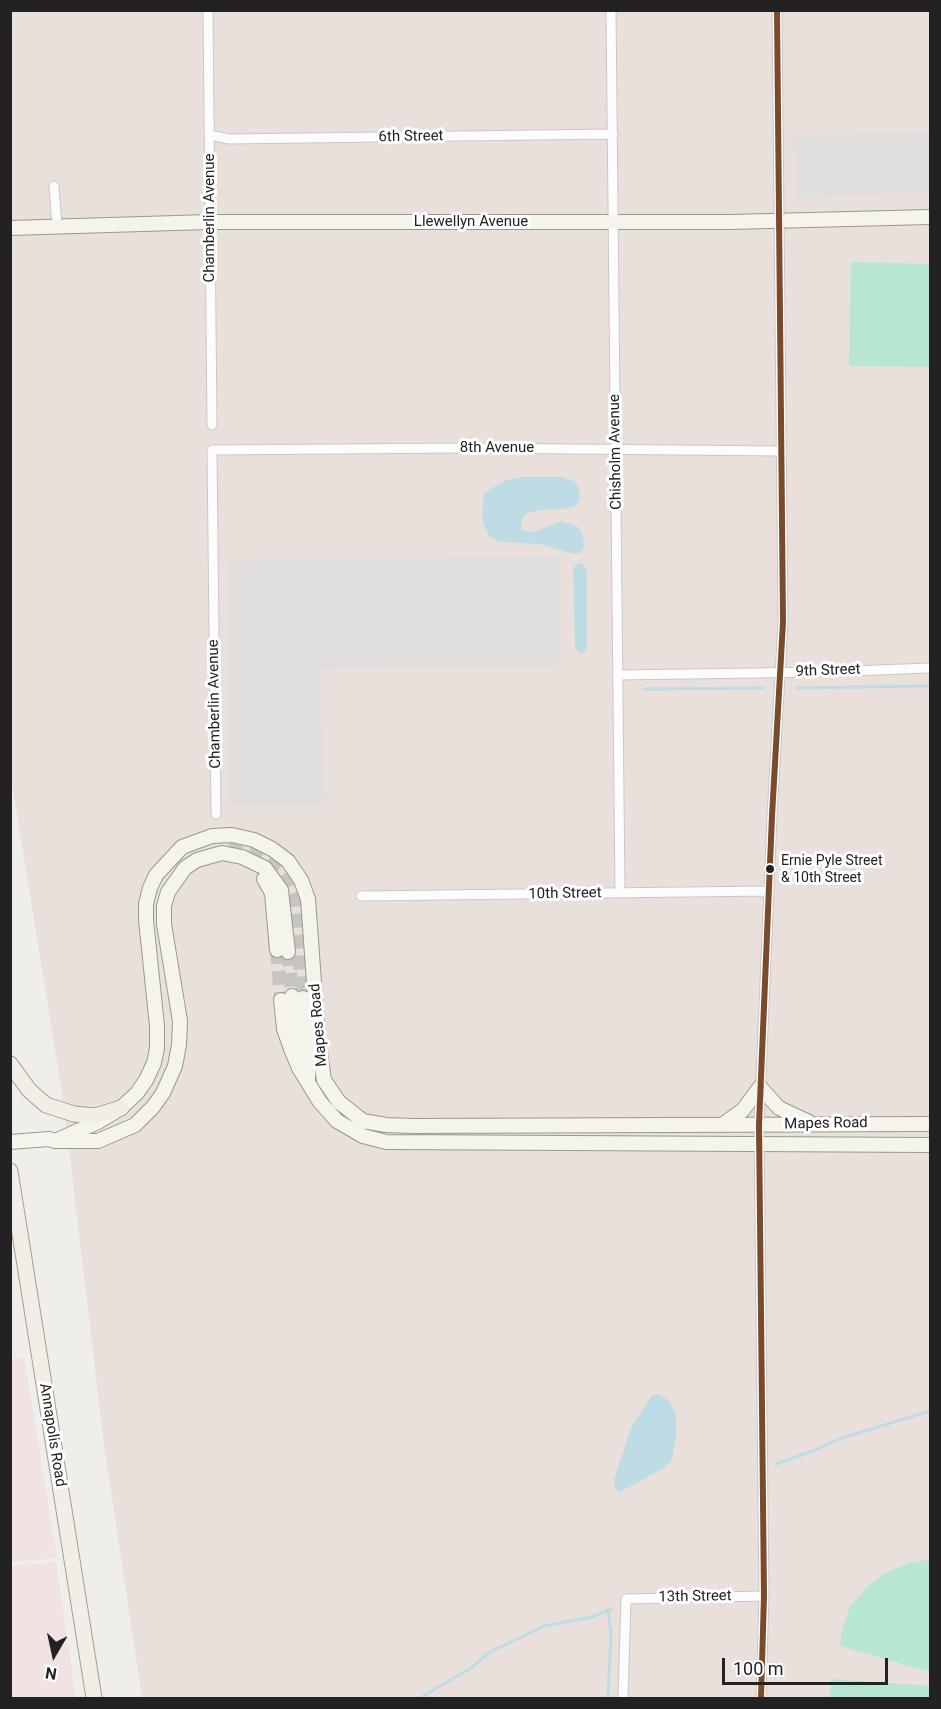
<!DOCTYPE html>
<html>
<head>
<meta charset="utf-8">
<style>
  body { margin:0 }
  #map { position:relative; width:941px; height:1709px; overflow:hidden; background:#f0eeeb; font-family:Roboto,sans-serif }
  canvas { display:block }
  .frame { position:absolute; inset:0; border:12px solid #222; pointer-events:none }
  .north { position:absolute; left:24px; top:1625px; width:60px; height:60px; -webkit-text-stroke:4px #fff; paint-order:stroke; rotate:189deg; font-size:16px; font-weight:700; line-height:24px; text-align:center; color:#222 }
  .north::after { content:''; display:block; margin:auto; width:21px; height:27px; background:#222; clip-path:polygon(50% 0,100% 100%,50% 72%,0 100%) }
  .scale { position:absolute; left:722px; top:1658px; width:166px; height:27px; box-sizing:border-box; border:3px solid #222; border-top:0; padding-left:8px; font-size:18px; line-height:21px; white-space:nowrap; color:#222; -webkit-text-stroke:4px #fff; paint-order:stroke }
</style>
</head>
<body>
<div id="map">
<canvas width="941" height="1709"></canvas>
<div class="frame"></div>
<div class="north">N</div>
<div class="scale">100 m</div>
</div>
<script>
const context = document.querySelector('canvas').getContext('2d');
context.lineJoin = 'round';
function fill(path, color) { context.fillStyle = color; context.fill(path, 'evenodd'); }
const shape = rows => new Path2D(rows.map(r => 'M' + r).join(''));
function trace(path, color, width, dash) { context.strokeStyle = color; context.lineWidth = width; context.lineCap = dash ? 'butt' : 'round'; context.setLineDash(dash || []); context.stroke(path); }
function drawText(font, color, halo, rows, align = 'center') {
  context.font = font + ' Roboto,sans-serif'; context.lineWidth = 6; context.setLineDash([]); context.textBaseline = 'middle'; context.strokeStyle = halo; context.fillStyle = color; for (const [text, x, y, turn = 0] of rows) {
    context.save(); context.translate(x, y); context.rotate((+turn || 0) * Math.PI / 180); context.textAlign = isNaN(turn) ? turn : align; if (halo) context.strokeText(text, 0, 0); context.fillText(text, 0, 0); context.restore();
  }
}
fill(shape([
  [24,1357,57,1558,11,1562,11,1359],
  [56,1562,76,1698,11,1698,11,1566]
]), '#f1e3e1');
fill(shape([
  [10,11,930,11,930,1698,142,1698,104,1445,63,1099,11,778]
]), '#eae0db');
fill(shape([
  [851,262,930,264,930,367,849,366],
  [930,1559,930,1672,840,1646,842,1630,850,1607,867,1587,884,1574,906,1564],
  [831,1679,930,1686,930,1698,830,1698]
]), '#b7e6d2');
fill(shape([
  [930,131,930,192,796,199,794,135],
  [560,556,559,667,320,669,326,805,228,805,229,560]
]), '#e0dfde');
fill(shape([
  [521,477,560,477,571,480,578,486,580,499,576,505,567,509,540,510,528,513,523,517,521,525,521,529,527,532,536,531,561,521,577,526,583,535,584,547,580,553,574,554,540,544,499,542,490,537,484,526,482,516,484,493,504,481],
  [579,563,584,565,587,571,587,648,584,652,580,653,575,648,573,568],
  [660,1394,670,1402,676,1415,676,1436,672,1459,664,1468,620,1492,615,1490,614,1479,631,1428,652,1395]
]), '#bfdbe3');
trace(shape([
  [797,688,930,686],
  [645,689,764,688],
  [776,1464,815,1450,842,1438,930,1411],
  [608,1611,611,1633,608,1698],
  [420,1698,471,1668,490,1652,544,1626,592,1617,611,1609]
]), '#bfdbe3', 3);
trace(shape([
  [228,849,247,852,268,860,282,872,290,885,295,899,303,998],
  [277,950,281,1000],
  [288,952,292,996]
]), '#c7c5c3', 14, [14, 7]);
const street = shape([
  [208,10,212,425],
  [611,10,620,893],
  [210,135,229,139,613,134],
  [54,186,57,226],
  [618,675,823,672,930,668],
  [216,814,212,450,465,448,782,451],
  [361,896,768,891],
  [623,1698,626,1599,764,1596],
  [761,1698,764,1596,759,1125,772,816,783,622,777,10]
]);
const secondary = shape([
  [10,228,209,222,729,222,930,217],
  [264,879,272,893,277,950],
  [292,996,295,1029,301,1055],
  [303,998,309,1060,308,1080],
  [281,1000,284,1029,291,1049,299,1068,320,1102,337,1121,363,1136,386,1142,930,1145],
  [722,1125,743,1110,760,1087,779,1108,809,1122],
  [55,1141,98,1122,121,1108,137,1093,146,1080,154,1063,157,1048,157,1026,146,920,146,904,150,888,156,875,182,847,212,836,232,835,254,840,272,849,288,861,301,880,308,899,318,1037,324,1080,339,1102,363,1121,386,1125,413,1126,930,1124],
  [10,1142,49,1139,55,1141,98,1141,135,1125,153,1107,163,1093,175,1066,179,1045,180,1021,164,924,164,906,168,892,185,868,197,860,222,853,242,857,265,868,281,890,288,952]
]);
const primary = shape([
  [10,1064,29,1090,46,1105,74,1114,95,1116,121,1108],
  [10,1171,94,1698]
]);
trace(street, '#c9c8c7', 11);
trace(secondary, '#999a82', 16);
trace(primary, '#a79c86', 17);
trace(street, '#fdfcfc', 9);
trace(secondary, '#f4f4ed', 14);
trace(primary, '#f3ede7', 15);
trace(shape([
  [761,1698,764,1596,759,1125,772,816,783,622,777,10]
]), '#7a4b2a', 6);
for (const [x, y, r, color] of [
  [770,869,5,"#222"]
]) { const dot = new Path2D(); dot.arc(x, y, r, 0, 2 * Math.PI); context.fillStyle = color; context.fill(dot); trace(dot, '#fff', 2); }
drawText('14px', '#222', '#fff', [
  ["Ernie Pyle Street",781,861],
  ["& 10th Street",781,878]
], 'left');
drawText('15px', '#222', '#fff', [
  ["6th Street",411,137,-1],
  ["Chamberlin Avenue",210,218,-90],
  ["Llewellyn Avenue",471,222],
  ["8th Avenue",497,448],
  ["Chisholm Avenue",616,452,-91],
  ["9th Street",828,671,-2],
  ["Chamberlin Avenue",215,704,-91],
  ["10th Street",565,894,-1],
  ["Mapes Road",319,1025,-95],
  ["Mapes Road",826,1124,-1],
  ["Annapolis Road",52,1435,81],
  ["13th Street",695,1597,-1]
]);
</script>
</body>
</html>
